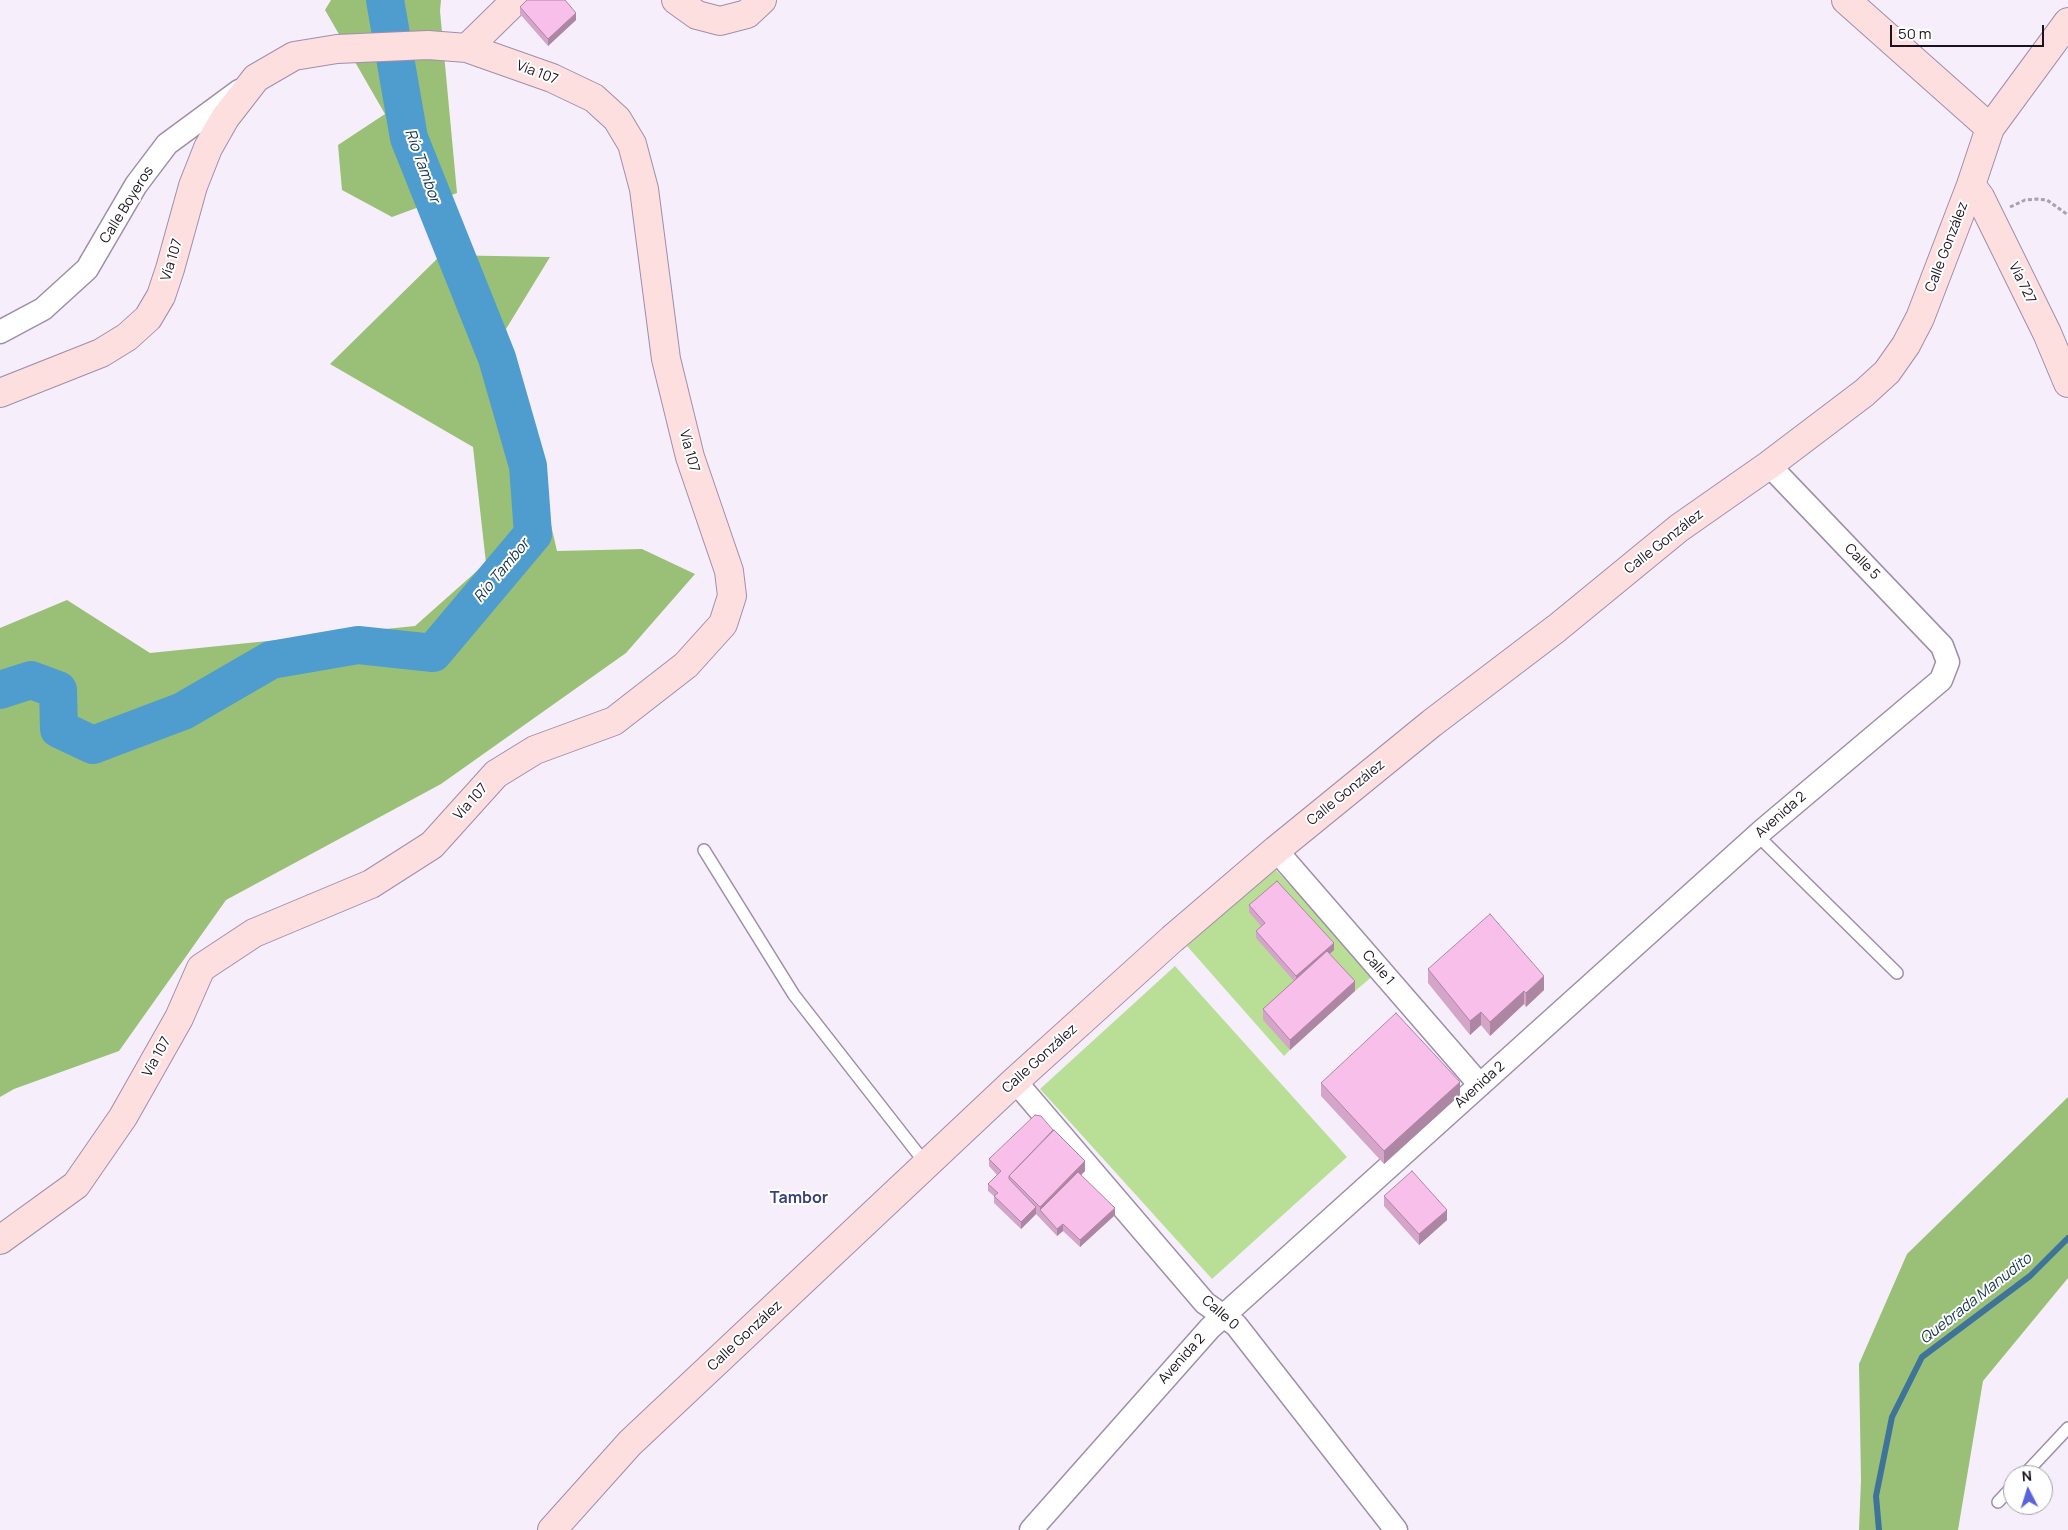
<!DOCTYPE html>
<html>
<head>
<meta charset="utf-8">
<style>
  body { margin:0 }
  #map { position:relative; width:2068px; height:1530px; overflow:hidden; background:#f6effb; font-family:Manrope,sans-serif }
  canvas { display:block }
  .north { position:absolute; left:2003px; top:1465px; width:50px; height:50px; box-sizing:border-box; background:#fff; border:1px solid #a3a1a5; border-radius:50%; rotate:355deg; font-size:14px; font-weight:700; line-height:20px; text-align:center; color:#19131d }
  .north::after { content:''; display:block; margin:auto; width:18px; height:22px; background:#5964db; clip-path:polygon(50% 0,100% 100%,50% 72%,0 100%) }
  .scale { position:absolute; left:1890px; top:25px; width:154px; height:22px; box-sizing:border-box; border:2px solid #19131d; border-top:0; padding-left:6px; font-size:15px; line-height:18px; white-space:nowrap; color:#19131d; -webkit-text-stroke:4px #fff; paint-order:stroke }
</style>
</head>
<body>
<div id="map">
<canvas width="2068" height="1530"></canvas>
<div class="north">N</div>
<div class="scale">50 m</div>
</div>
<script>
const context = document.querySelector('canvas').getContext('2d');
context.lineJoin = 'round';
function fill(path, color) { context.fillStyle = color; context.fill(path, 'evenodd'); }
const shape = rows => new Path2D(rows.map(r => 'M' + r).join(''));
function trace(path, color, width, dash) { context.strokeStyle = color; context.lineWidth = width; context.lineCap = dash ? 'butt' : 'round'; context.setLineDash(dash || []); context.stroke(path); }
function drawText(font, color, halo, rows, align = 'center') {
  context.font = font + ' Manrope,sans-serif'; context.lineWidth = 4; context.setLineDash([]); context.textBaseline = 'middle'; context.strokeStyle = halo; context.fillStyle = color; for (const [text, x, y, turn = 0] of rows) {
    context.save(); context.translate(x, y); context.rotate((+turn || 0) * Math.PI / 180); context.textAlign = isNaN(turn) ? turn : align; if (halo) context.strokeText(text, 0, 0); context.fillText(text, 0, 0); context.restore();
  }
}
fill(shape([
  [1274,868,1374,975,1355,991,1328,961,1290,1050,1284,1056,1187,946],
  [1175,966,1347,1157,1212,1279,1040,1089]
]), '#b9df97');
fill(shape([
  [331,0,441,0,440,11,457,193,392,217,342,190,338,145,385,114,325,10],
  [441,255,550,257,506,329,557,551,642,549,695,574,626,653,441,784,226,900,119,1051,14,1089,0,1097,0,628,67,600,150,653,415,626,486,563,473,447,330,364],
  [2068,1097,2068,1278,1983,1381,1958,1530,1859,1530,1861,1480,1859,1364,1907,1254]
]), '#9abf77');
trace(shape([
  [1879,1530,1876,1496,1892,1417,1922,1357,2030,1276,2068,1238]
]), '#3e7499', 6);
trace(shape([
  [0,690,31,680,58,690,59,729,93,745,183,711,271,660,358,645,433,653,533,534,528,466,497,358,409,138,385,0]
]), '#4e9dce', 38);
const lane = shape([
  [1757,835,1897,973],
  [704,850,794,995,926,1164],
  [2024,1475,2068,1428],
  [1998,1502,2013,1486]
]);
const street = shape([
  [0,332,43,309,87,269,136,185,167,144,239,91],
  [1276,850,1480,1085],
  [1015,1081,1205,1303,1236,1325,1396,1530],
  [1031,1530,1210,1328,1763,830,1941,680,1948,662,1942,646,1769,465]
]);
const secondary = shape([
  [676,0,697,15,720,21,747,14,762,0],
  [1846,0,1990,128],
  [467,48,516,0],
  [1971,185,1980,197,2047,333,2068,383],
  [0,393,101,353,127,337,148,318,161,296,170,269,193,186,208,148,225,118,256,78,294,56,337,49,428,45,467,48,552,78,594,98,617,119,632,144,644,189,666,359,690,457,729,571,732,596,723,624,686,665,614,721,535,750,496,774,432,845,371,884,254,933,201,968,179,1018,123,1117,76,1185,0,1240],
  [552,1530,630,1443,1015,1081,1172,939,1276,850,1432,723,1557,628,1679,528,1769,465,1864,393,1887,372,1906,345,1920,318,1971,185,1990,128,2068,22]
]);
trace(lane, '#9f8eaa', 14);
trace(street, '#9f8eaa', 25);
trace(secondary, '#9f8eaa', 30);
trace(shape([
  [2010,207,2025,200,2037,199,2047,200,2068,215]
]), '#a8a2ad', 3, [4, 2.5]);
trace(lane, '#fff', 11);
trace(street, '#fff', 22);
trace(secondary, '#fddfe0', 28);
fill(shape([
  [520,7,576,20,548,46,520,14],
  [1249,905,1334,950,1330,954,1355,991,1290,1050,1263,1020,1263,1009,1294,981,1256,938,1256,931,1261,926,1249,912],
  [1428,969,1544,990,1526,1007,1524,1004,1490,1036,1481,1025,1470,1035,1428,983],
  [1321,1083,1460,1095,1384,1164,1321,1096],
  [989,1159,1085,1171,1081,1175,1115,1215,1080,1247,1063,1231,1057,1236,1036,1214,1021,1229,994,1203,994,1196,988,1191,988,1184,997,1175,989,1166],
  [1384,1196,1447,1220,1419,1245,1384,1206]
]), '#d4a4c9');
fill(shape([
  [576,13,576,20,548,46,548,39],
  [1334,943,1334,950,1296,983,1296,976],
  [1544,976,1544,990,1526,1007,1526,993],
  [1355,981,1355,991,1290,1050,1290,1040],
  [1524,991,1524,1004,1490,1036,1490,1022],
  [1481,1012,1481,1025,1470,1035,1470,1021],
  [1460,1082,1460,1095,1384,1164,1384,1151],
  [1085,1161,1085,1171,1043,1214,1040,1210,1040,1217,1040,1207],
  [1036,1207,1036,1214,1021,1229,1021,1222],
  [1115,1208,1115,1215,1080,1247,1080,1240],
  [1447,1210,1447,1220,1419,1245,1419,1234],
  [1063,1224,1063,1231,1057,1236,1057,1229]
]), '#ad86a4');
const building = shape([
  [527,0,565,0,576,13,548,39,520,7,527,0],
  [1277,881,1334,943,1296,976,1256,931,1265,923,1249,905,1277,881],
  [1490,914,1544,976,1526,993,1524,991,1490,1022,1481,1012,1470,1021,1428,969,1490,914],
  [1327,951,1355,981,1290,1040,1263,1009,1327,951],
  [1396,1013,1460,1082,1384,1151,1321,1083,1396,1013],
  [1035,1115,1041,1116,1053,1130,1009,1176,1009,1179,1036,1207,1021,1222,994,1196,998,1193,988,1184,1001,1171,989,1159,1035,1115],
  [1054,1130,1085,1161,1040,1207,1009,1176,1054,1130],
  [1412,1171,1447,1210,1419,1234,1384,1196,1412,1171],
  [1078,1172,1115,1208,1080,1240,1063,1224,1057,1229,1040,1210,1078,1172]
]);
fill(building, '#f7bfea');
trace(building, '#ad86a4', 1);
drawText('14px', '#19131d', '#fff', [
  ["Vía 107",537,73,21],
  ["Calle Boyeros",127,205,-58],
  ["Calle González",1947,247,-69],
  ["Vía 107",172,260,-73],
  ["Vía 727",2022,283,64],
  ["Vía 107",689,451,75],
  ["Calle González",1664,542,-38],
  ["Calle 5",1862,562,46],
  ["Calle González",1346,793,-39],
  ["Vía 107",471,802,-48],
  ["Avenida 2",1781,815,-41],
  ["Calle 1",1378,968,49],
  ["Vía 107",157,1057,-61],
  ["Calle González",1040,1059,-42],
  ["Avenida 2",1480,1085,-42],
  ["Calle 0",1220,1313,41],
  ["Calle González",745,1336,-43],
  ["Avenida 2",1182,1359,-48]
]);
drawText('italic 15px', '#113449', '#fff', [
  ["Río Tambor",422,166,70],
  ["Río Tambor",502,571,-50],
  ["Quebrada Manudito",1976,1299,-38]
]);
drawText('bold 16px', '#38407c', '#fff', [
  ["Tambor",799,1199]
]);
</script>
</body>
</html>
